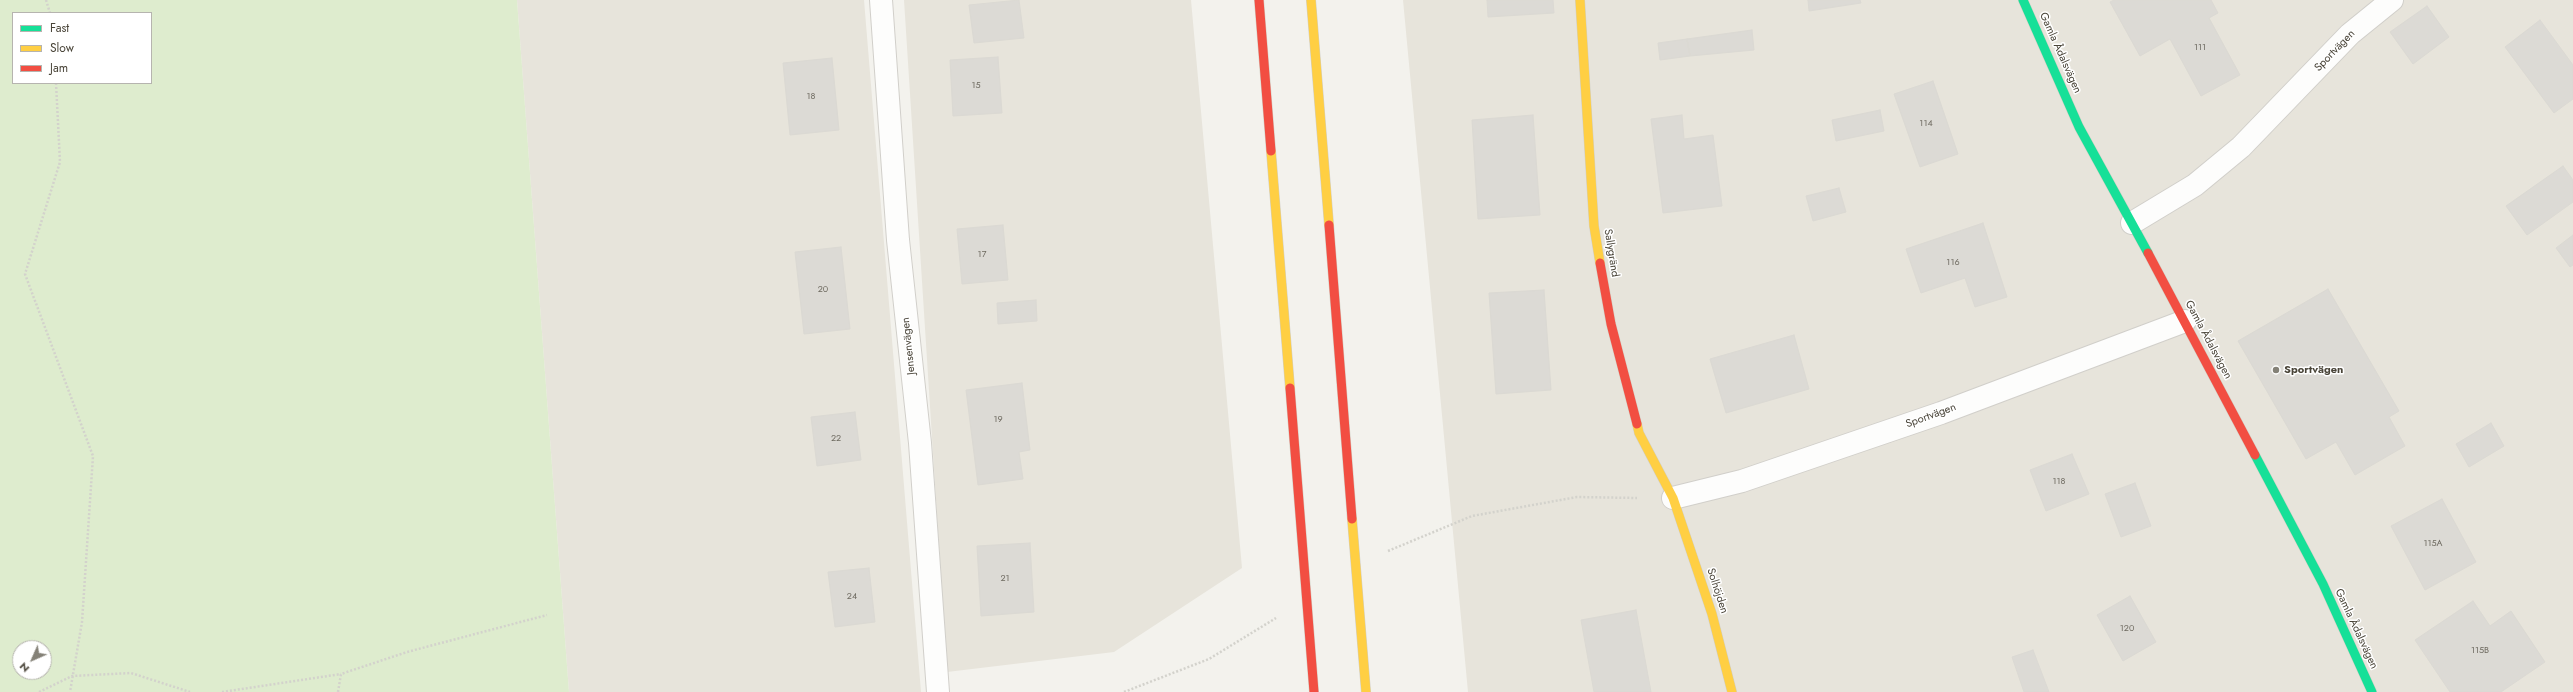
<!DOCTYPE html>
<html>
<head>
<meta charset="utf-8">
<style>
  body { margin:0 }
  #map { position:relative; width:2573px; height:692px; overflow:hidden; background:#f3f2ed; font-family:Jost,sans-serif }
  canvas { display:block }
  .legend { position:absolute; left:12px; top:12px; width:140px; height:72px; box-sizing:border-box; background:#fff; border:1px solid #b6b4af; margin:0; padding:5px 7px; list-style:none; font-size:12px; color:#494438 }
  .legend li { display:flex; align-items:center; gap:8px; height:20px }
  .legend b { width:20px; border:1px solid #b6b4af }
  .north { position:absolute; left:12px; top:640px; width:40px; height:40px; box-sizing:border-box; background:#fff; border:1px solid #b6b4af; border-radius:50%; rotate:225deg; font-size:11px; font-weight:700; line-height:16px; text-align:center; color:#494438 }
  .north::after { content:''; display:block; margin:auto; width:14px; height:18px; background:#848177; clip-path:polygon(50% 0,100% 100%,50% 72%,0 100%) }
</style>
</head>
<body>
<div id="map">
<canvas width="2573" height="692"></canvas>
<ul class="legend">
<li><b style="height:5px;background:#16e098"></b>Fast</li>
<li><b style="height:5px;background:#ffcf43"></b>Slow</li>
<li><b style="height:5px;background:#f24e42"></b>Jam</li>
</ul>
<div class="north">N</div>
</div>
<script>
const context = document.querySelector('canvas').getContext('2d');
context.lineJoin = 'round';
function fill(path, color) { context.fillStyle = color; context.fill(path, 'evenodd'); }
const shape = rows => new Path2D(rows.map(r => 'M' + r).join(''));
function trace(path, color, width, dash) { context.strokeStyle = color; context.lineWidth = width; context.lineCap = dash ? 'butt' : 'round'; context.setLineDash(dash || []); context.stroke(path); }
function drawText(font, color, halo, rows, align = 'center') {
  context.font = font + ' Jost,sans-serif'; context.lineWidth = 3; context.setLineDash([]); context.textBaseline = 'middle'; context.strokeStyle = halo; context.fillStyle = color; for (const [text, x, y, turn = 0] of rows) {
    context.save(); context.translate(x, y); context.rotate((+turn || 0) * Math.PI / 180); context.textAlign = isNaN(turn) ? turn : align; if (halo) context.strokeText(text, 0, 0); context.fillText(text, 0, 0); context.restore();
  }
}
fill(shape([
  [517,0,864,0,921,692,569,692],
  [904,0,1191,0,1242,568,1114,652,947,672],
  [1403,0,2573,0,2573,692,1468,692]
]), '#e7e4db');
fill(shape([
  [0,0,517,0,569,692,0,692],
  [13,13,151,13,151,83,13,83],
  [20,648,44,648,44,672,20,672]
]), '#deecce');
const building = shape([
  [1019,0,1024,38,974,43,969,5,1019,0],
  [1487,0,1553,0,1554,13,1488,17,1487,0],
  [1808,0,1860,0,1861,3,1809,11,1808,0],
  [2114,0,2211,0,2218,13,2209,18,2240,75,2201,96,2170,39,2140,56,2110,2,2114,0],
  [2427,6,2449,37,2413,64,2390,32,2427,6],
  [2540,20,2573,65,2573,99,2554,113,2505,47,2540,20],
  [1752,30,1754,50,1690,56,1687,39,1752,30],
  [1687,39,1690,56,1660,60,1658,43,1687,39],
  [998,57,1002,113,953,116,950,60,998,57],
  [832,58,839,130,790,135,783,63,832,58],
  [1933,81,1958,154,1920,167,1894,94,1933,81],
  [1880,110,1884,131,1836,141,1832,120,1880,110],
  [1533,115,1540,215,1478,219,1472,120,1533,115],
  [1682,115,1684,139,1713,135,1722,206,1663,213,1651,119,1682,115],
  [2563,166,2573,180,2573,202,2527,235,2506,206,2563,166],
  [1839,188,1846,212,1813,221,1806,196,1839,188],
  [1983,223,2007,297,1975,307,1965,278,1921,293,1906,249,1983,223],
  [1003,225,1008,280,962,284,957,229,1003,225],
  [2573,235,2573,265,2570,267,2556,248,2573,235],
  [841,247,850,329,804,334,795,252,841,247],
  [2328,289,2399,411,2389,417,2405,446,2355,475,2336,442,2306,459,2238,341,2328,289],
  [1544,290,1551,390,1496,394,1489,293,1544,290],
  [1036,300,1037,321,998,324,997,303,1036,300],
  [1794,335,1809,389,1726,413,1710,359,1794,335],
  [1022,383,1030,450,1019,452,1023,479,978,485,966,390,1022,383],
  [855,412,861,460,817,466,811,417,855,412],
  [2491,423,2504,446,2469,467,2456,444,2491,423],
  [2072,454,2089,494,2046,511,2030,470,2072,454],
  [2135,483,2151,526,2121,537,2105,494,2135,483],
  [2442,499,2476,562,2425,590,2391,526,2442,499],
  [1030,543,1034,612,981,616,977,546,1030,543],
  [869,568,875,622,835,627,828,572,869,568],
  [2130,596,2156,642,2123,661,2097,615,2130,596],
  [2473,601,2490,626,2511,611,2545,662,2501,692,2450,692,2415,640,2473,601],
  [1636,610,1651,692,1594,692,1581,620,1636,610],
  [2033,650,2049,692,2024,692,2012,657,2033,650]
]);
fill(building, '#dcdad5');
trace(building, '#dbd9d3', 1);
const street = shape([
  [881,0,898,240,920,443,938,692],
  [2132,223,2195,185,2241,147,2350,34,2392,0],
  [1673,498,1742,481,1941,413,2185,321]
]);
const fast = shape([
  [2023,0,2079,127,2148,253],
  [2255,455,2323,584,2372,692]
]);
const slow = shape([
  [1311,0,1329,225],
  [1580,0,1594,226,1600,263],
  [1271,151,1290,388],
  [1637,424,1639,433,1673,498,1712,614,1732,692],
  [1352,519,1366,692]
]);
const jam = shape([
  [1259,0,1271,151],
  [1329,225,1352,519],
  [2148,253,2255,455],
  [1600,263,1611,324,1637,424],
  [1290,388,1314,692]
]);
trace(street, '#d1cfca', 24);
trace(fast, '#d2cfc4', 10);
trace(slow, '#d2cfc4', 10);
trace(jam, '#d2cfc4', 10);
trace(shape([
  [46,0,50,13],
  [56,83,60,162,25,274,93,456,82,622,70,692],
  [1388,551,1472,516,1577,497,1637,498],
  [39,692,72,676,131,673,190,692],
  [222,692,341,674],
  [338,692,341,674,407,652,547,615],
  [1124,692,1209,659,1276,618]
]), '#d3d2cc', 2.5, [2, 2]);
trace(street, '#fdfdfc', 22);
trace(fast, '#16e098', 9);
trace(slow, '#ffcf43', 9);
trace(jam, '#f24e42', 9);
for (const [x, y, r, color] of [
  [2276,370,4,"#848177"]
]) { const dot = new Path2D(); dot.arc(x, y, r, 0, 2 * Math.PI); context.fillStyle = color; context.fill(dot); trace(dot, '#fff', 1.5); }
drawText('9px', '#6e6a60', null, [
  ["111",2200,48],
  ["15",976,86],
  ["18",811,97],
  ["114",1926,124],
  ["17",982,255],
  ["116",1953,263],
  ["20",823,290],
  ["19",998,420],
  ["22",836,439],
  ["118",2059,482],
  ["115A",2433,544],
  ["21",1005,579],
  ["24",852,597],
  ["120",2127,629],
  ["115B",2480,651]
]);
drawText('11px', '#494438', '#fff', [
  ["Sportvägen",2335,51,-46],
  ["Gamla Ådalsvägen",2060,53,66],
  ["Sallygränd",1611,253,81],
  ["Gamla Ådalsvägen",2208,340,62],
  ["Jensenvägen",909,346,-96],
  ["Sportvägen",1931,416,-20],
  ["Solhöjden",1717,591,72],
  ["Gamla Ådalsvägen",2356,629,65]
]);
drawText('bold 11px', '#494438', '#fff', [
  ["Sportvägen",2284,370]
], 'left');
</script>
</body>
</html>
